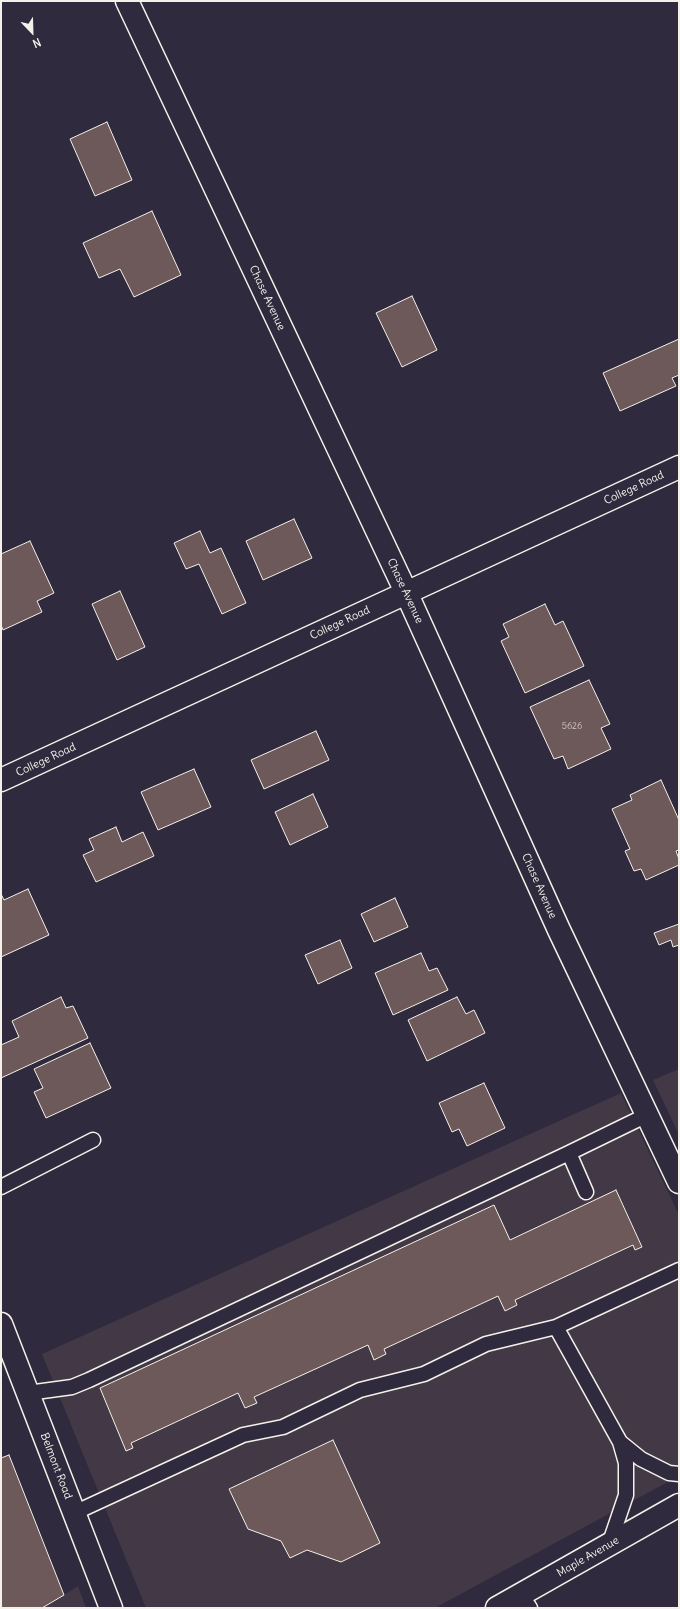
<!DOCTYPE html>
<html>
<head>
<meta charset="utf-8">
<style>
  body { margin:0 }
  #map { position:relative; width:680px; height:1609px; overflow:hidden; background:#2f2a3d; font-family:Delius,sans-serif }
  canvas { display:block }
  .frame { position:absolute; inset:0; border:2px solid #f4f1e8; pointer-events:none }
  .north { position:absolute; left:12px; top:12px; width:40px; height:40px; -webkit-text-stroke:3px #2f2a3d; paint-order:stroke; rotate:157deg; font-size:11px; font-weight:700; line-height:16px; text-align:center; color:#f4f1e8 }
  .north::after { content:''; display:block; margin:auto; width:14px; height:18px; background:#f4f1e8; clip-path:polygon(50% 0,100% 100%,50% 72%,0 100%) }
</style>
</head>
<body>
<div id="map">
<canvas width="680" height="1609"></canvas>
<div class="frame"></div>
<div class="north">N</div>
</div>
<script>
const context = document.querySelector('canvas').getContext('2d');
context.lineJoin = 'round';
function fill(path, color) { context.fillStyle = color; context.fill(path, 'evenodd'); }
const shape = rows => new Path2D(rows.map(r => 'M' + r).join(''));
function trace(path, color, width, dash) { context.strokeStyle = color; context.lineWidth = width; context.lineCap = dash ? 'butt' : 'round'; context.setLineDash(dash || []); context.stroke(path); }
function drawText(font, color, halo, rows, align = 'center') {
  context.font = font + ' Delius,sans-serif'; context.lineWidth = 3; context.setLineDash([]); context.textBaseline = 'middle'; context.strokeStyle = halo; context.fillStyle = color; for (const [text, x, y, turn = 0] of rows) {
    context.save(); context.translate(x, y); context.rotate((+turn || 0) * Math.PI / 180); context.textAlign = isNaN(turn) ? turn : align; if (halo) context.strokeText(text, 0, 0); context.fillText(text, 0, 0); context.restore();
  }
}
fill(shape([
  [679,1069,679,1135,653,1080],
  [621,1093,679,1215,679,1476,435,1608,146,1608,42,1354],
  [78,1586,86,1608,42,1608,64,1595]
]), '#423846');
const building = shape([
  [107,122,132,180,95,196,70,139,107,122],
  [152,211,181,275,134,297,120,269,99,278,83,243,152,211],
  [412,296,437,350,402,367,376,313,412,296],
  [679,339,679,375,672,378,676,386,620,411,603,373,679,339],
  [294,519,312,558,263,580,246,541,294,519],
  [200,531,210,553,221,548,246,603,222,614,199,564,186,569,174,543,200,531],
  [30,541,54,593,37,601,42,612,3,630,1,625,1,554,30,541],
  [120,591,145,647,117,660,92,604,120,591],
  [545,604,555,625,563,621,584,666,525,693,501,641,509,637,503,624,545,604],
  [589,680,610,724,601,728,611,749,568,769,563,756,554,759,530,707,589,680],
  [316,731,329,760,264,789,251,760,316,731],
  [194,769,211,807,158,830,141,792,194,769],
  [661,780,679,820,679,850,676,851,679,859,679,865,646,880,641,869,634,871,625,851,630,849,612,809,632,800,630,795,661,780],
  [313,794,328,827,290,845,275,812,313,794],
  [116,827,122,842,143,832,154,856,96,882,83,855,94,850,89,839,116,827],
  [28,889,49,935,1,957,1,894,4,900,28,889],
  [395,898,408,927,374,942,361,914,395,898],
  [679,924,679,945,673,947,671,940,659,945,654,933,679,924],
  [340,940,352,968,318,984,305,955,340,940],
  [421,953,429,971,437,968,448,990,393,1015,375,973,421,953],
  [61,997,66,1008,73,1006,88,1038,1,1078,1,1045,19,1037,12,1021,61,997],
  [457,997,466,1014,474,1010,485,1033,427,1061,408,1020,457,997],
  [90,1043,111,1088,46,1118,34,1092,43,1088,34,1069,90,1043],
  [484,1083,505,1128,467,1146,459,1129,452,1132,439,1103,484,1083],
  [616,1190,642,1247,635,1250,633,1245,515,1300,517,1305,505,1311,498,1296,384,1349,386,1354,374,1360,368,1345,254,1397,257,1403,245,1408,238,1393,131,1443,133,1448,126,1451,100,1388,494,1205,510,1240,616,1190],
  [333,1440,380,1543,341,1562,307,1550,290,1558,281,1541,248,1529,229,1489,333,1440],
  [9,1455,64,1595,42,1608,1,1608,1,1458,9,1455]
]);
fill(building, '#6d595a');
trace(building, '#f4f1e8', 1);
const lane = shape([
  [1,1187,93,1140],
  [586,1192,569,1153,647,1115],
  [556,1327,620,1442,626,1463,626,1495,609,1545],
  [28,1393,72,1387,89,1380,569,1153],
  [620,1442,641,1459,669,1473,679,1474],
  [74,1513,243,1435,283,1427,360,1390,424,1374,486,1344,556,1327,679,1270],
  [521,1594,530,1608]
]);
const street = shape([
  [127,1,406,592,559,930,679,1182],
  [1,780,679,467]
]);
const secondary = shape([
  [1,1324,111,1608],
  [497,1608,679,1505]
]);
trace(lane, '#f4f1e8', 17);
trace(street, '#f4f1e8', 25);
trace(secondary, '#f4f1e8', 25);
trace(lane, '#2f2a3d', 14);
trace(street, '#2f2a3d', 22);
trace(secondary, '#2f2a3d', 22);
drawText('9px', '#d2cbc4', null, [
  ["5626",572,726]
]);
drawText('11px', '#f4f1e8', '#2f2a3d', [
  ["Chase Avenue",267,298,65],
  ["College Road",634,488,-25],
  ["Chase Avenue",405,591,65],
  ["College Road",340,623,-25],
  ["College Road",46,760,-25],
  ["Chase Avenue",539,886,66],
  ["Belmont Road",56,1466,69],
  ["Maple Avenue",588,1557,-30]
]);
</script>
</body>
</html>
